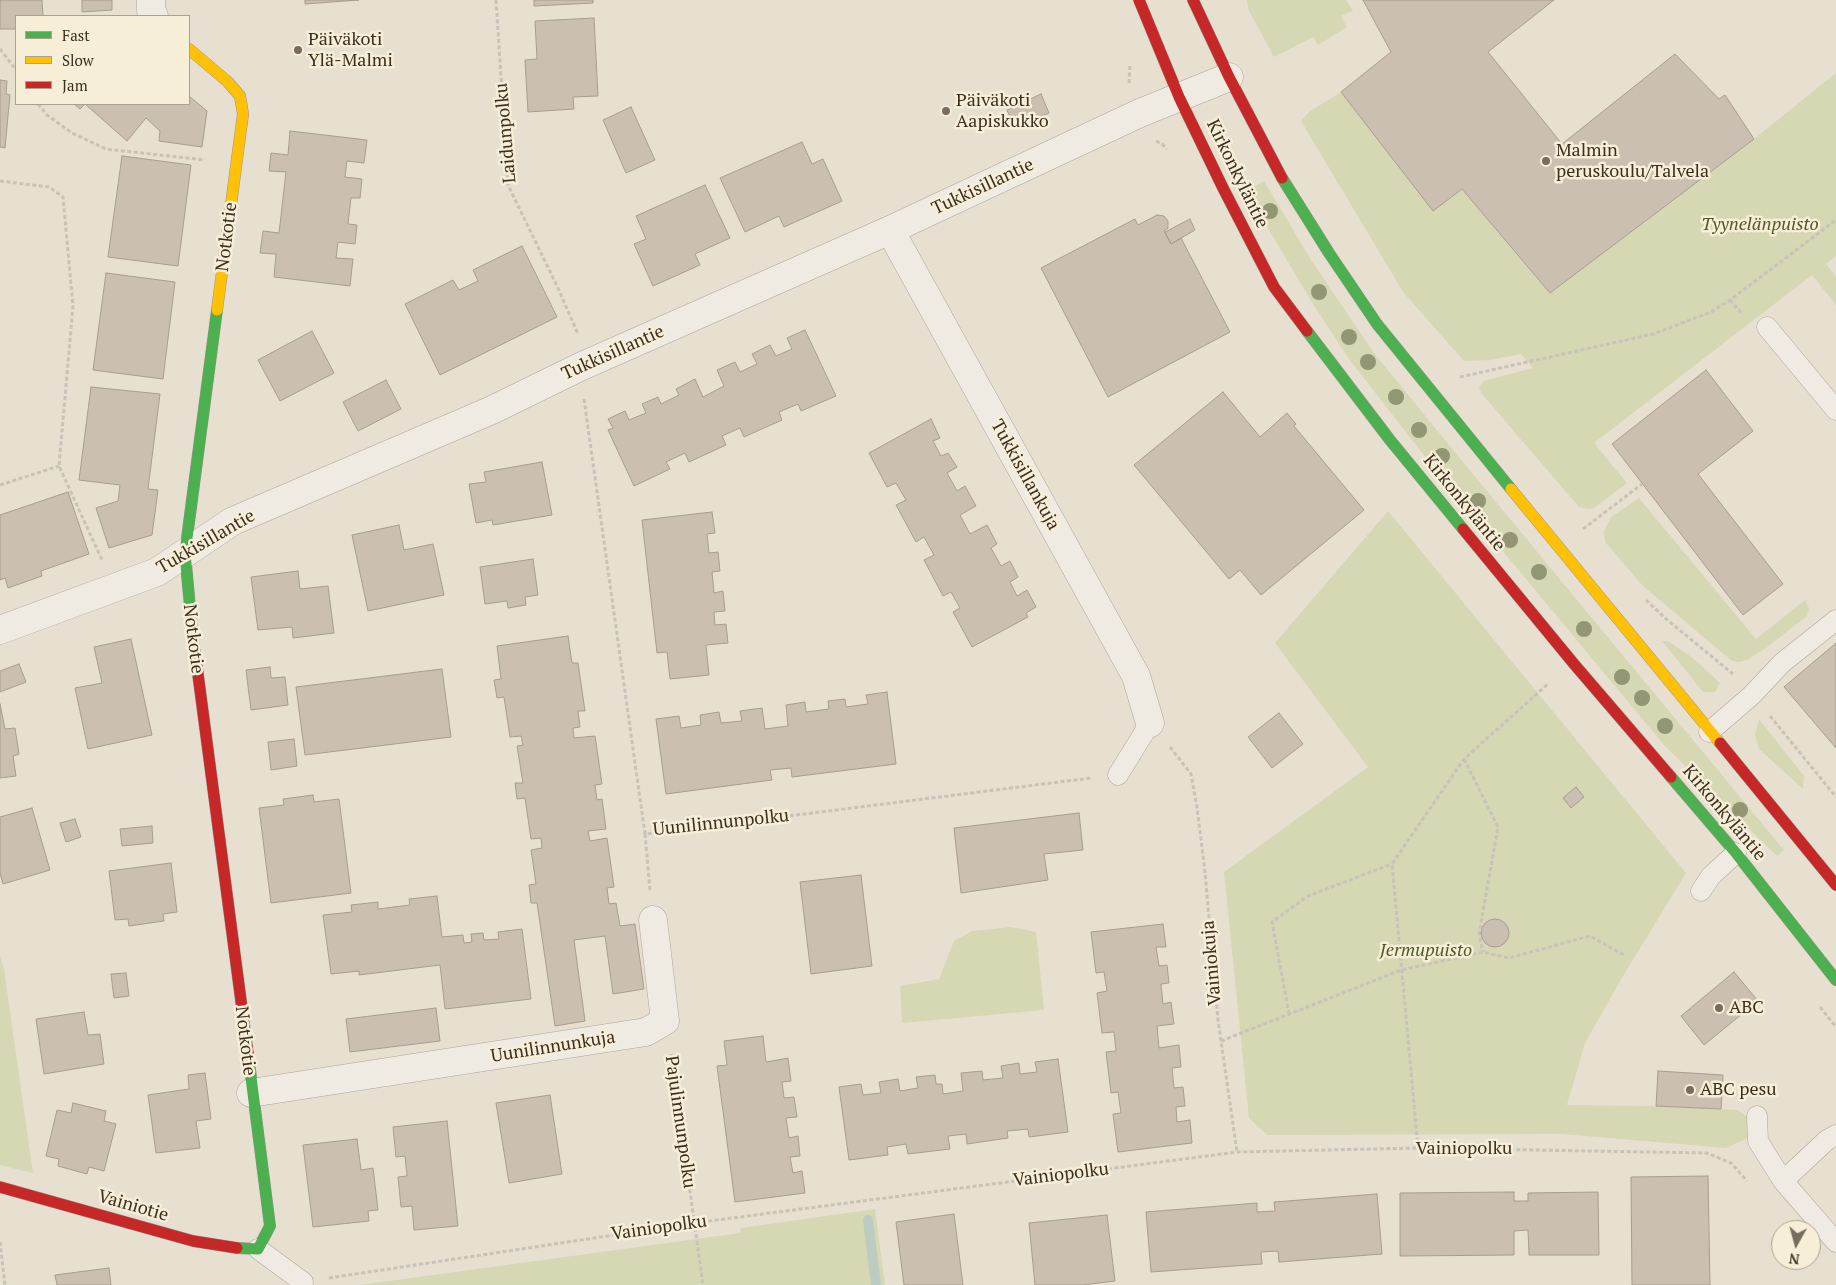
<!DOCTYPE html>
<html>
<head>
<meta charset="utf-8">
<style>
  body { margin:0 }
  #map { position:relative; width:1836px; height:1285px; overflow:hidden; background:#e7e0d1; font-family:"PT Serif",serif }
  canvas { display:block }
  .legend { position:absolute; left:15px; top:15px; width:175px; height:90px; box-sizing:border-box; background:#f7eed8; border:1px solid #ada18e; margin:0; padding:6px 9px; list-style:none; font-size:15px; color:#3d2e20 }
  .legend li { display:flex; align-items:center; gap:10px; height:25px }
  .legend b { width:25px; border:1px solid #ada18e }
  .north { position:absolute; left:1771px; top:1220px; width:50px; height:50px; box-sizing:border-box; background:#f7eed8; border:1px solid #ada18e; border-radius:50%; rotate:187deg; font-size:14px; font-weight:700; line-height:20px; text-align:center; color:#3d2e20 }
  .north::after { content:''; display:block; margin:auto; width:18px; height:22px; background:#786c5e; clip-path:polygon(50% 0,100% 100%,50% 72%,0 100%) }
</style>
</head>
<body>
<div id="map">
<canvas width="1836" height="1285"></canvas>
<ul class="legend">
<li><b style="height:6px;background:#4caf50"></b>Fast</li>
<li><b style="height:6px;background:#ffc107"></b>Slow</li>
<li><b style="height:6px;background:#c62828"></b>Jam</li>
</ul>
<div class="north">N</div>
</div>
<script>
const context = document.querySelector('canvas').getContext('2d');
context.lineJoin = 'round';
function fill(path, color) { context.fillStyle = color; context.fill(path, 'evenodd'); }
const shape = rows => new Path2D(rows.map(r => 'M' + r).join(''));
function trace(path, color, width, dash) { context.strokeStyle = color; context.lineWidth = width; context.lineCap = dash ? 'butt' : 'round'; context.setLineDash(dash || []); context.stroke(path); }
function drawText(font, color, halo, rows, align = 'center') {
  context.font = font + ' "PT Serif",serif'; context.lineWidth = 5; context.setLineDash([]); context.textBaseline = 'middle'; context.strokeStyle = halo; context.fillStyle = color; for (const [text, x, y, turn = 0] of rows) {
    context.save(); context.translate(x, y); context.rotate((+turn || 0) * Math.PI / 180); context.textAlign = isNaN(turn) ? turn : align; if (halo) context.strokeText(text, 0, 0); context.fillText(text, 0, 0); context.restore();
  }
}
fill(shape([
  [1247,0,1346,0,1353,11,1341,16,1347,27,1318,45,1313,37,1274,57,1248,9],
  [1836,73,1836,256,1826,264,1836,277,1836,305,1812,275,1594,443,1627,483,1594,508,1589,509,1579,507,1481,393,1479,387,1484,381,1533,368,1521,354,1491,360,1464,361,1403,292,1301,121,1309,112,1341,92,1433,210,1462,189,1550,293,1754,139],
  [1264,181,1311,260,1374,353,1467,467,1784,850,1777,856,1664,745,1437,472,1349,359,1313,304,1246,191],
  [1639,498,1756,639,1805,600,1809,608,1807,616,1766,648,1747,660,1739,662,1732,661,1643,586,1605,542,1604,531,1611,517],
  [1388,511,1686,873,1623,976,1585,1043,1567,1105,1656,1106,1738,1110,1747,1117,1750,1137,1726,1148,1562,1134,1267,1135,1249,1118,1224,872,1368,767,1275,643],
  [1662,641,1668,641,1693,658,1720,683,1715,692,1703,692],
  [1759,719,1804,776,1803,789,1759,749,1755,734],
  [1011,927,1036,932,1044,1010,902,1023,900,986,939,979,954,941,972,931],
  [0,956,4,969,33,1173,0,1165],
  [875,1209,885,1285,360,1285,740,1233,741,1228]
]), '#d6d7b3');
trace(shape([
  [868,1220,876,1285]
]), '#bcccc2', 10);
const building = shape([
  [0,0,42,0,43,16,16,16,16,29,0,29,0,0],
  [82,0,112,0,112,10,82,12,82,0],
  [305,0,359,0,305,4,305,0],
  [534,0,593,0,593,3,534,6,534,0],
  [1363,0,1554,0,1488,52,1562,144,1675,54,1719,99,1725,95,1754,139,1550,293,1462,189,1433,211,1341,92,1391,52,1363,0],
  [594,18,598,96,573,97,574,109,528,112,525,60,537,59,535,21,594,18],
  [0,80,7,81,6,94,10,95,5,148,0,147,0,80],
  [1041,94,1049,113,1015,128,1007,110,1041,94],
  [189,96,207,111,202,147,159,141,160,131,146,118,127,141,85,104,80,109,74,104,189,104,189,96],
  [631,107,655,160,626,173,603,120,631,107],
  [290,131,367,140,364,163,347,161,345,177,362,179,360,198,351,198,348,224,357,225,355,244,338,242,336,258,353,259,350,286,274,277,276,254,260,253,263,231,279,233,286,172,269,171,271,153,288,155,290,131],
  [802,142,812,164,823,159,842,201,784,227,779,216,745,232,720,178,802,142],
  [122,156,191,165,178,266,108,257,122,156],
  [705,185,730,238,695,254,700,265,653,286,634,244,646,239,636,216,705,185],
  [1157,215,1164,216,1168,221,1168,228,1164,231,1171,244,1181,238,1230,332,1108,397,1041,268,1135,219,1138,225,1157,215],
  [1190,219,1195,230,1171,244,1165,232,1190,219],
  [522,246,557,317,440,375,405,304,453,280,459,290,478,281,473,270,522,246],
  [106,273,175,282,163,379,93,370,106,273],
  [805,330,836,396,801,411,798,404,779,412,782,420,744,437,740,428,722,436,726,445,689,462,685,453,666,462,670,469,634,486,608,430,613,428,608,419,625,411,629,420,646,413,642,404,658,397,661,404,679,395,676,389,695,379,703,397,724,386,717,370,735,362,740,372,757,364,752,354,770,345,776,356,792,349,787,338,805,330],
  [312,331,334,373,280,401,258,360,312,331],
  [1706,370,1753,431,1698,474,1783,584,1743,615,1612,444,1706,370],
  [386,380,401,409,358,431,343,402,386,380],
  [91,387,160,394,148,489,158,490,152,535,109,548,96,508,118,501,120,485,79,480,91,387],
  [1223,392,1260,437,1287,413,1296,424,1294,426,1364,510,1261,595,1240,570,1229,579,1134,465,1223,392],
  [931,419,940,438,933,441,941,456,948,453,957,467,947,473,957,491,965,486,976,506,960,515,970,534,987,525,997,544,991,548,1001,566,1010,561,1018,577,1010,582,1017,596,1027,590,1036,607,1026,613,1028,617,972,647,953,612,960,608,951,592,943,596,924,560,934,555,924,537,916,542,896,505,906,500,896,483,887,487,869,453,931,419],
  [542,462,552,515,493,525,492,520,476,523,469,484,486,482,484,472,542,462],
  [68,492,89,554,41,571,42,576,8,588,5,578,0,580,0,515,68,492],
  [712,512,715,533,707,534,709,553,718,552,720,571,712,572,714,593,723,591,725,611,714,612,715,625,726,624,728,643,706,645,709,675,670,679,667,652,657,653,642,520,712,512],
  [399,525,404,550,433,544,444,595,368,611,352,535,399,525],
  [533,559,538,595,525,597,526,605,508,608,507,601,485,604,480,567,533,559],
  [298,571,300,589,328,586,334,633,293,638,292,627,258,630,251,577,298,571],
  [568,636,572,663,578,663,585,711,578,711,580,727,573,728,574,738,595,736,602,784,595,785,597,800,602,799,606,829,588,831,590,841,607,838,614,887,607,888,609,904,616,903,620,926,635,924,644,989,613,994,605,936,574,940,585,1021,555,1026,537,903,531,903,529,885,536,884,531,850,542,848,541,838,531,839,525,798,517,799,515,783,523,783,517,746,523,745,521,736,510,737,504,697,497,698,494,680,501,679,497,646,568,636],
  [131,639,152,735,88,749,75,688,102,683,94,647,131,639],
  [1836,643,1836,748,1784,687,1836,643],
  [19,664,26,682,0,692,0,671,19,664],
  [270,667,271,678,285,677,288,705,251,710,246,670,270,667],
  [442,669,451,737,305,755,296,687,442,669],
  [887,692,896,764,792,777,791,768,770,770,772,780,666,794,656,719,679,716,681,728,701,725,700,715,719,712,721,723,742,721,740,711,762,708,765,729,788,726,786,705,805,702,806,712,829,709,828,701,845,699,846,707,868,704,866,695,887,692],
  [0,704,5,729,15,728,19,754,13,756,16,776,0,778,0,704],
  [1279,713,1303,744,1272,768,1248,737,1279,713],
  [294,739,297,766,271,770,268,742,294,739],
  [1576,787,1584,797,1571,808,1563,798,1576,787],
  [313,795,314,802,339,799,351,893,271,903,259,808,284,805,283,799,313,795],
  [32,808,50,870,3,884,0,873,0,817,32,808],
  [1079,813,1083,850,1044,854,1048,880,961,893,954,828,1079,813],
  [75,819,81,837,66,842,60,823,75,819],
  [152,826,153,843,122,846,120,829,152,826],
  [171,863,177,912,163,914,164,921,129,926,128,919,115,920,109,871,171,863],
  [861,875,872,966,811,974,800,882,861,875],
  [437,896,442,937,463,935,464,943,472,942,471,934,483,933,484,940,499,939,498,932,522,929,531,999,445,1009,440,965,359,975,359,971,331,974,323,915,352,912,351,905,378,902,378,909,410,905,409,899,437,896],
  '1481 933a14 14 0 1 1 28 0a14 14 0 1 1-28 0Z',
  [1163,924,1166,947,1156,947,1159,966,1167,965,1169,983,1161,984,1163,1004,1171,1002,1174,1024,1157,1026,1159,1048,1179,1045,1181,1067,1172,1068,1174,1088,1183,1087,1185,1106,1176,1107,1177,1122,1190,1120,1192,1143,1118,1152,1113,1114,1121,1113,1118,1092,1111,1093,1106,1052,1116,1051,1114,1032,1102,1033,1097,993,1107,991,1104,972,1096,973,1091,932,1163,924],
  [1734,972,1758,1001,1704,1045,1681,1016,1734,972],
  [126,973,129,996,114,998,111,974,126,973],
  [436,1008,440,1041,350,1052,346,1019,436,1008],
  [84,1012,88,1035,100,1034,104,1064,44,1074,36,1019,84,1012],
  [763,1036,766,1062,788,1058,791,1081,782,1082,784,1098,794,1097,797,1117,786,1118,789,1138,798,1136,800,1156,790,1157,793,1173,802,1171,805,1193,735,1202,717,1066,727,1065,724,1041,763,1036],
  [1058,1059,1068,1132,1029,1137,1028,1129,1007,1131,1008,1138,967,1144,966,1134,948,1136,950,1149,908,1154,906,1144,887,1147,888,1155,849,1160,839,1087,861,1084,863,1095,881,1093,879,1082,898,1079,900,1091,918,1088,916,1077,935,1075,936,1084,942,1084,943,1094,963,1091,961,1073,982,1071,983,1080,1003,1078,1001,1066,1019,1063,1020,1074,1037,1072,1035,1062,1058,1059],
  [1658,1071,1723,1075,1721,1109,1656,1106,1658,1071],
  [205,1073,211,1119,196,1121,200,1148,156,1153,148,1095,189,1089,188,1075,205,1073],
  [550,1095,562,1174,509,1183,496,1103,550,1095],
  [73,1103,106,1111,104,1121,116,1124,104,1171,89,1167,87,1174,58,1166,59,1159,46,1156,57,1110,71,1113,73,1103],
  [447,1121,458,1226,414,1230,412,1206,401,1207,398,1177,407,1176,405,1156,396,1157,393,1127,447,1121],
  [357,1139,361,1170,373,1168,378,1210,368,1211,369,1221,313,1227,303,1145,357,1139],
  [1708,1176,1710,1285,1632,1285,1631,1177,1708,1176],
  [1514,1192,1514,1201,1528,1201,1528,1193,1598,1192,1599,1255,1529,1255,1528,1230,1514,1231,1514,1255,1400,1256,1400,1193,1514,1192],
  [1377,1194,1382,1254,1279,1262,1278,1251,1261,1252,1262,1264,1151,1272,1146,1212,1257,1203,1257,1212,1275,1211,1274,1202,1377,1194],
  [954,1214,963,1285,904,1285,896,1222,954,1214],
  [1107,1215,1115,1281,1082,1285,1035,1285,1029,1223,1107,1215],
  [109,1268,111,1285,57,1285,55,1275,109,1268]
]);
fill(building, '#cbbfb2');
trace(building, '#a89c90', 1);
const lane = shape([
  [1767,327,1836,410],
  [1709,732,1752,695,1782,663,1836,620],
  [1118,775,1150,723],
  [1701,891,1711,876,1736,853],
  [1757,1116,1758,1141,1783,1181],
  [1836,1135,1827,1140,1783,1181,1836,1242],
  [258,1249,303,1282]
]);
const street = shape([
  [151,0,151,11,154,16],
  [890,230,1136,676,1150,723],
  [0,630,157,572,233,521,492,410,582,366,890,230,1140,113,1229,77],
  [251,1093,646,1032,665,1021,653,920]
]);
const fast = shape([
  [1282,178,1329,253,1377,324,1511,489],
  [1307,331,1390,440,1463,529],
  [192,629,185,553,217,310],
  [1671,777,1736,853,1836,980],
  [237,1248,258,1249,270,1226,248,1054]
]);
const slow = shape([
  [189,49,228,82,240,96,243,114,217,310],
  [1511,489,1720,743]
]);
const jam = shape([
  [1139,0,1179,97,1223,188,1274,287,1307,331],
  [1193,0,1229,77,1282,178],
  [1463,529,1574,664,1671,777],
  [192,629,248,1054],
  [1720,743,1836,885],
  [0,1187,193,1241,237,1248]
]);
trace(lane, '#ada599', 21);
trace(street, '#ada599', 29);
trace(fast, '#9c958a', 12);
trace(slow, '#9c958a', 12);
trace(jam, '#9c958a', 12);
trace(shape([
  [496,0,508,185,557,286,578,334],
  [0,49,16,70],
  [1129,83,1130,64],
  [38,104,47,115,72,133,106,149,205,160],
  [1156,141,1162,144,1167,149],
  [0,181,49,187,63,197,73,306,59,466,102,560],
  [1730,300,1743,315],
  [1460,377,1653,334,1711,312,1730,300,1836,220],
  [584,399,645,834,1091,778],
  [0,485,59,466],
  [1583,529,1642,484],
  [1646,600,1665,618,1733,674],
  [1770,716,1836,797],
  [1170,747,1191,774,1197,807,1205,872,1218,1020,1237,1152],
  [1464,759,1498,827,1479,934,1483,952],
  [645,834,650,890],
  [1820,1007,1836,1027],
  [1289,1014,1272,922,1308,896,1392,864],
  [1221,1041,1401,970,1483,952,1509,958,1590,936,1624,955],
  [671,1054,703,1285],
  [1418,1148,1392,864,1464,759,1549,683],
  [0,1242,5,1285],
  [329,1278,694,1223,1237,1152,1418,1148,1707,1153,1731,1163,1747,1181]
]), '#c8c2b9', 3, [4, 2.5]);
trace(lane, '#efebe3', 20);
trace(street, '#efebe3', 28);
trace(fast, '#4caf50', 11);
trace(slow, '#ffc107', 11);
trace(jam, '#c62828', 11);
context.fillStyle = '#929673';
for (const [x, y] of [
  [1270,211],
  [1319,292],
  [1349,337],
  [1368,362],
  [1396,397],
  [1419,430],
  [1442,456],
  [1478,501],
  [1510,540],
  [1539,572],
  [1584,629],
  [1622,677],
  [1642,698],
  [1665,726],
  [1740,810]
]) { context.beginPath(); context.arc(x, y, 8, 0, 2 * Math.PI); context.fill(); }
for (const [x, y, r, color] of [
  [298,50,5,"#786c5e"],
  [946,111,5,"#786c5e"],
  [1546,161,5,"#786c5e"],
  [1719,1008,5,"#786c5e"],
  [1690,1090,5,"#786c5e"]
]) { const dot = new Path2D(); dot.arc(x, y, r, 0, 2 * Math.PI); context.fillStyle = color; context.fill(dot); trace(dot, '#f7eed8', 2); }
drawText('18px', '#3d2e20', '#f7eed8', [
  ["Päiväkoti",308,40],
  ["Ylä-Malmi",308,61],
  ["Päiväkoti",956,101],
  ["Aapiskukko",956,122],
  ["Malmin",1556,151],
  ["peruskoulu/Talvela",1556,172],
  ["ABC",1729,1008],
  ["ABC pesu",1700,1090]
], 'left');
drawText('18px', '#3d2e20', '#f7eed8', [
  ["Laidunpolku",506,133,-95],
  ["Kirkonkyläntie",1237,174,64],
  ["Tukkisillantie",983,187,-25],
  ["Notkotie",227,237,-83],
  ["Tukkisillantie",613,353,-24],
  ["Tukkisillankuja",1025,475,61],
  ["Kirkonkyläntie",1464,503,51],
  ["Tukkisillantie",206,542,-30],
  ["Notkotie",193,639,83],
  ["Kirkonkyläntie",1724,813,50],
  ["Uunilinnunpolku",721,823,-6],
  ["Vainiokuja",1212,963,-95],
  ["Notkotie",245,1041,83],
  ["Uunilinnunkuja",553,1047,-9],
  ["Pajulinnunpolku",680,1122,82],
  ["Vainiopolku",1464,1149],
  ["Vainiopolku",1061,1175,-7],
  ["Vainiotie",133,1206,16],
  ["Vainiopolku",659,1228,-8]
]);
drawText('italic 18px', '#4d5a26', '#f7eed8', [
  ["Tyynelänpuisto",1760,225],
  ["Jermupuisto",1426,951]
]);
</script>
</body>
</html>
